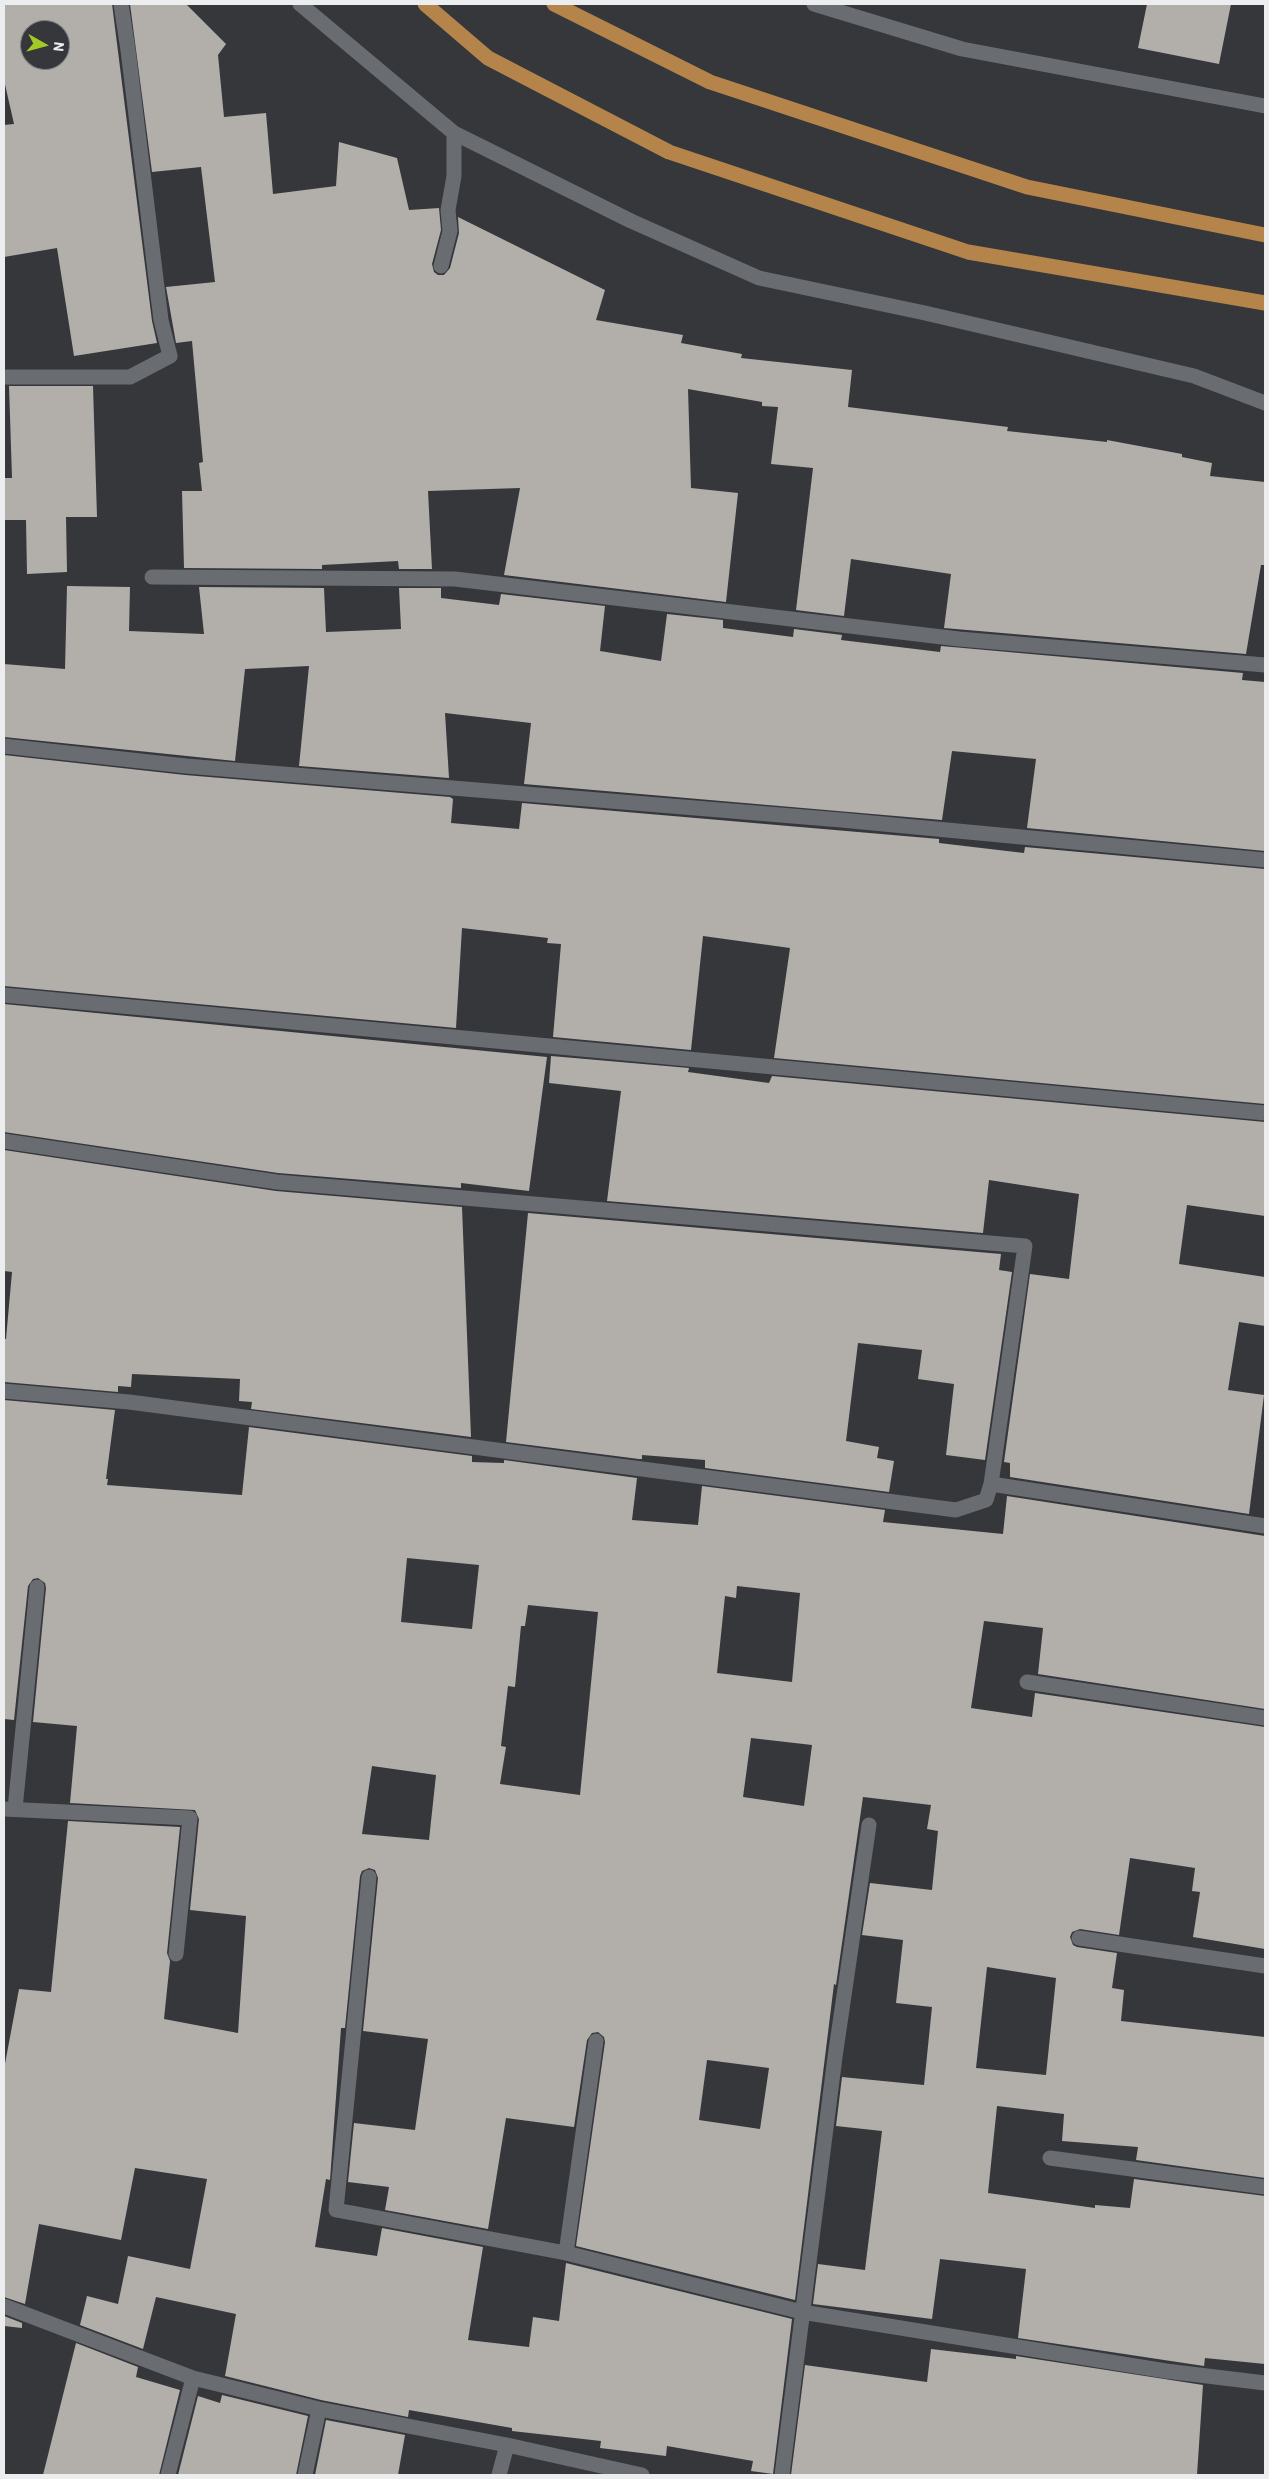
<!DOCTYPE html>
<html>
<head>
<meta charset="utf-8">
<style>
  body { margin:0 }
  #map { position:relative; width:1269px; height:2479px; overflow:hidden; background:#35373b; font-family:Barlow,sans-serif }
  canvas { display:block }
  .frame { position:absolute; inset:0; border:5px solid #ebedef; pointer-events:none }
  .north { position:absolute; left:20px; top:20px; width:50px; height:50px; box-sizing:border-box; background:#35373b; border:1px solid #7e8083; border-radius:50%; rotate:97deg; font-size:14px; font-weight:700; line-height:20px; text-align:center; color:#ebedef }
  .north::after { content:''; display:block; margin:auto; width:18px; height:22px; background:#a3c926; clip-path:polygon(50% 0,100% 100%,50% 72%,0 100%) }
</style>
</head>
<body>
<div id="map">
<canvas width="1269" height="2479"></canvas>
<div class="frame"></div>
<div class="north">N</div>
</div>
<script>
const context = document.querySelector('canvas').getContext('2d');
context.lineJoin = 'round';
function fill(path, color) { context.fillStyle = color; context.fill(path, 'evenodd'); }
const shape = rows => new Path2D(rows.map(r => 'M' + r).join(''));
function trace(path, color, width, dash) { context.strokeStyle = color; context.lineWidth = width; context.lineCap = dash ? 'butt' : 'round'; context.setLineDash(dash || []); context.stroke(path); }
fill(shape([
  [4,4,112,4,152,321,157,343,74,356,57,248,4,257,4,125,14,124,4,80],
  [30,30,60,30,60,60,30,60],
  [130,4,186,4,226,44,218,55,224,117,266,113,273,194,336,186,339,142,397,158,409,210,439,208,441,230,432,264,434,272,438,275,444,275,450,268,459,233,458,217,605,290,596,320,683,335,681,343,742,354,741,358,852,370,848,407,1008,427,1007,431,1107,442,1107,440,1182,454,1182,457,1212,463,1210,476,1265,482,1265,565,1261,565,1246,654,944,628,951,574,851,559,844,616,796,610,813,468,771,464,778,407,762,406,762,402,688,389,691,488,738,493,726,602,504,575,520,488,428,491,432,569,399,569,398,561,322,565,322,569,184,568,182,491,202,491,199,463,203,462,192,341,176,343,166,287,215,282,201,167,152,172],
  [1147,4,1231,4,1219,64,1138,48],
  [9,386,93,386,97,517,66,517,67,572,27,574,26,520,4,520,4,478,12,478],
  [67,586,130,587,129,631,204,634,199,587,324,588,326,632,401,629,399,588,441,588,441,598,499,605,501,594,605,606,600,651,661,661,667,614,723,620,723,628,793,637,794,629,842,635,841,640,940,652,941,646,1243,673,1242,680,1265,682,1265,851,1027,828,1036,759,952,751,942,820,524,784,531,723,445,713,449,778,299,766,309,666,245,669,235,761,4,737,4,664,65,669],
  [4,755,185,775,450,797,453,799,451,823,519,829,522,803,939,839,939,843,1024,853,1025,847,1265,869,1265,1104,774,1058,790,948,703,936,691,1050,553,1037,561,944,547,943,548,938,462,928,456,1028,4,986],
  [4,1004,547,1057,529,1191,461,1183,461,1188,278,1173,4,1132],
  [551,1056,689,1068,688,1072,769,1083,772,1076,1265,1122,1265,1216,1187,1205,1179,1264,1265,1277,1265,1326,1239,1322,1228,1390,1264,1395,1249,1514,1010,1477,1010,1463,1004,1462,1030,1274,1069,1279,1079,1194,989,1180,983,1233,607,1201,621,1091,549,1083],
  [4,1150,276,1191,462,1207,471,1437,251,1409,252,1402,239,1401,240,1379,132,1374,131,1387,118,1386,118,1392,4,1382,4,1339,6,1339,12,1272,4,1271],
  [528,1213,1001,1254,999,1270,1012,1272,985,1460,946,1455,954,1384,918,1379,922,1350,858,1343,846,1441,879,1447,877,1458,894,1461,889,1492,705,1468,705,1460,642,1455,642,1459,639,1459,506,1442],
  [4,1400,115,1410,106,1479,108,1479,107,1485,242,1495,249,1427,472,1456,472,1462,504,1463,504,1460,637,1478,632,1520,698,1525,702,1486,885,1510,883,1522,1003,1534,1007,1496,1265,1536,1265,1709,1038,1674,1043,1628,984,1621,971,1708,1032,1717,1035,1693,1265,1727,1265,1949,1193,1937,1200,1892,1192,1891,1195,1868,1130,1858,1119,1935,1080,1929,1072,1932,1070,1937,1073,1945,1077,1947,1117,1953,1112,1988,1124,1990,1121,2021,1265,2037,1265,2178,1136,2160,1138,2147,1062,2141,1064,2114,997,2106,988,2193,1095,2208,1095,2205,1130,2208,1134,2179,1265,2196,1265,2364,1205,2358,1204,2366,1018,2338,1026,2269,940,2259,932,2319,813,2304,818,2264,865,2270,882,2131,836,2126,842,2077,924,2085,932,2007,896,2003,903,1940,862,1935,870,1883,932,1890,938,1831,927,1829,931,1805,863,1797,836,1985,834,1984,795,2300,576,2246,605,2042,604,2037,598,2032,592,2033,587,2040,574,2127,506,2118,488,2229,385,2210,389,2187,348,2182,354,2123,415,2130,428,2039,363,2031,378,1878,375,1870,369,1868,362,1871,360,1876,345,2028,341,2028,330,2180,326,2179,315,2247,377,2256,382,2228,483,2247,468,2340,529,2347,533,2317,559,2321,566,2263,792,2319,773,2474,751,2471,753,2461,667,2446,666,2456,600,2448,601,2441,512,2431,512,2428,409,2410,408,2417,321,2400,225,2376,236,2314,156,2297,143,2349,80,2325,87,2296,118,2304,128,2256,190,2269,207,2179,135,2168,121,2240,39,2224,25,2304,4,2297,4,2069,19,1989,51,1992,68,1821,180,1827,167,1953,170,1961,164,2019,238,2033,246,1916,190,1910,199,1819,195,1810,70,1803,77,1726,33,1722,46,1588,45,1583,38,1578,33,1579,28,1586,14,1720,4,1719],
  [407,1558,479,1565,472,1629,401,1622],
  [737,1586,800,1593,792,1682,717,1673,725,1596,736,1598],
  [528,1605,598,1612,580,1795,500,1784,506,1747,501,1746,508,1686,515,1687,521,1626,525,1626],
  [751,1738,812,1745,804,1806,743,1797],
  [372,1766,436,1775,429,1840,362,1834],
  [987,1967,1056,1978,1046,2075,976,2068],
  [707,2060,769,2068,760,2129,699,2120],
  [4,2316,22,2323,22,2328,4,2326],
  [76,2343,138,2367,136,2377,180,2390,159,2475,43,2475],
  [931,2349,1016,2359,1016,2356,1203,2385,1197,2475,791,2475,805,2365,927,2382],
  [222,2395,308,2416,296,2475,178,2475,198,2396,220,2403],
  [326,2420,405,2435,398,2475,315,2475]
]), '#b2aeaa');
trace(shape([
  [300,4,454,133,631,221,759,278,925,313,1194,376,1265,403],
  [814,4,962,49,1265,106],
  [441,266,450,231,448,210,454,176,454,133],
  [4,377,130,377,170,356,161,320,128,50,121,4],
  [152,577,455,579,959,639,1265,665],
  [4,746,186,766,841,820,1265,860],
  [4,995,1265,1113],
  [4,1141,277,1182,1025,1246,991,1484,986,1500,956,1510,129,1402,4,1391],
  [991,1484,1265,1526],
  [1027,1682,1265,1718],
  [4,1809,190,1818,176,1954],
  [15,1809,37,1587],
  [369,1877,336,2210,566,2253,802,2312,1166,2371,1265,2383],
  [1079,1938,1265,1966],
  [1050,2158,1265,2187],
  [566,2253,596,2041],
  [4,2306,193,2378,319,2409,507,2445,642,2475],
  [168,2475,193,2378],
  [305,2475,319,2409],
  [499,2475,507,2445],
  [782,2475,835,2057,869,1825]
]), '#696c70', 15);
trace(shape([
  [425,4,488,58,669,152,968,252,1265,303],
  [554,4,710,82,1027,187,1265,235]
]), '#b5844a', 15);
</script>
</body>
</html>
